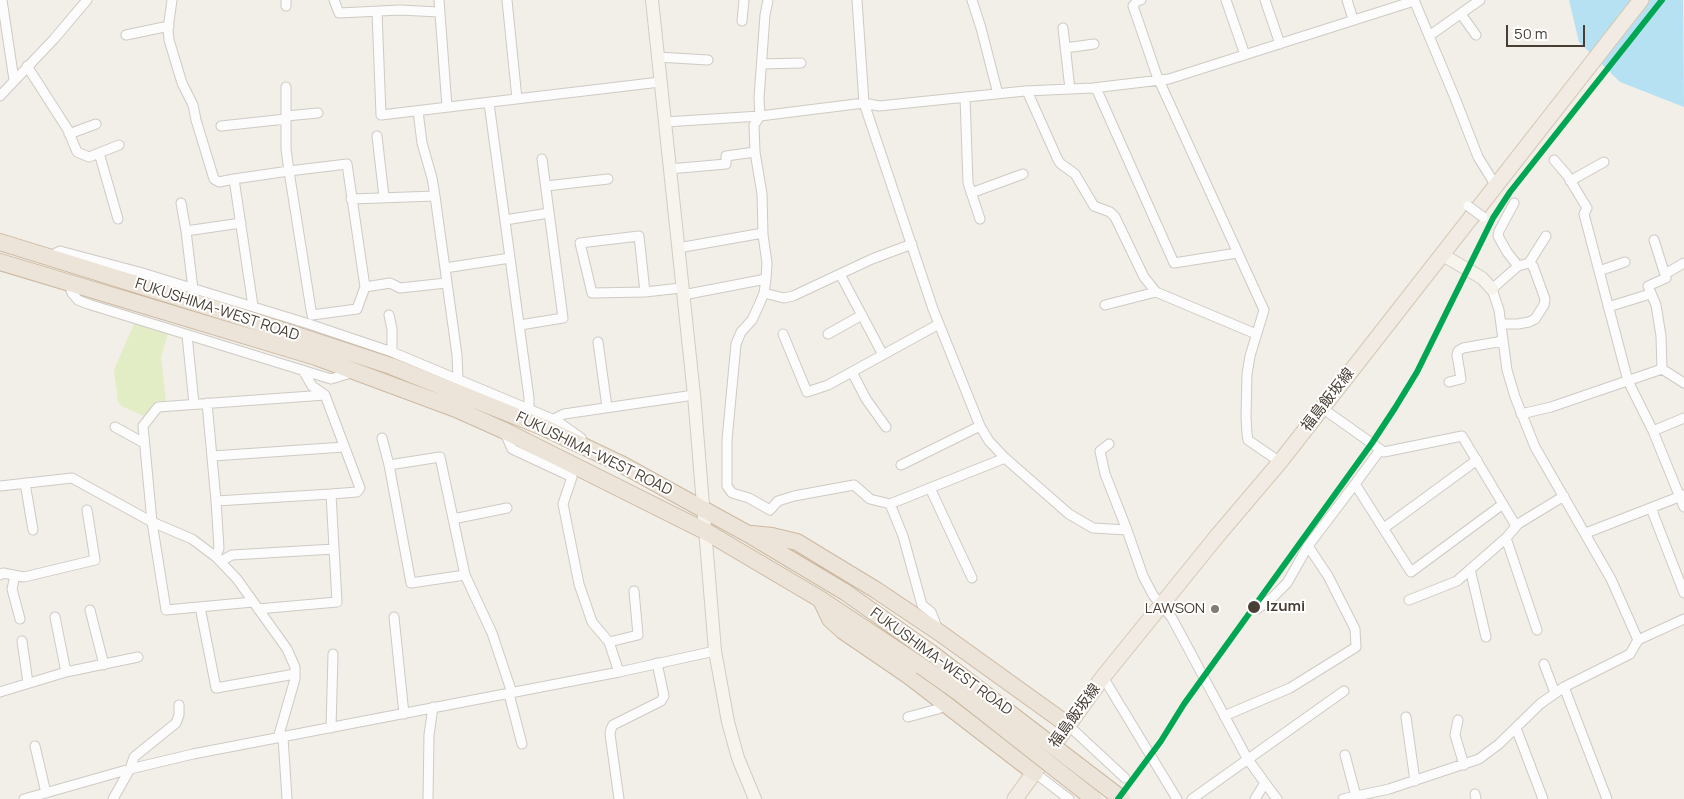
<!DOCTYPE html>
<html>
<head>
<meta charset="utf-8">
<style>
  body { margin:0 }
  #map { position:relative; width:1684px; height:799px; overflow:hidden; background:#f2eee8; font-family:Manrope,sans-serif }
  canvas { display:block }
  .scale { position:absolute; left:1506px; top:25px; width:79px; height:22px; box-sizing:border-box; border:2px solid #483e34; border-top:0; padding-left:6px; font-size:15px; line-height:18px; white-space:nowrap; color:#483e34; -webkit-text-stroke:4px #fff; paint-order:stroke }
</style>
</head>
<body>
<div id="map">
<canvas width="1684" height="799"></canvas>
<div class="scale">50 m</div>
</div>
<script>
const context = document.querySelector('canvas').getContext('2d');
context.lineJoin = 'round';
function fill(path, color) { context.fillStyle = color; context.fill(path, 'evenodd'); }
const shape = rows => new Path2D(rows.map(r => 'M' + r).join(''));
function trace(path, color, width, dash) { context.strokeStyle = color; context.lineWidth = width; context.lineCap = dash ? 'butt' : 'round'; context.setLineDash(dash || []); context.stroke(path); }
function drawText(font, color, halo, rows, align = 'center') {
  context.font = font + ' Manrope,"Noto Sans JP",sans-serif'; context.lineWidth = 4; context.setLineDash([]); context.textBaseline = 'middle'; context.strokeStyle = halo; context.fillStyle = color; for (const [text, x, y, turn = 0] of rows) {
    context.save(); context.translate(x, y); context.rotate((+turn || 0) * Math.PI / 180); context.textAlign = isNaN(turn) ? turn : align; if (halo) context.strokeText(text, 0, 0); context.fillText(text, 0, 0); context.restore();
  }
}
fill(shape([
  [137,317,170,327,161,357,166,402,156,401,144,416,121,406,118,401,114,370]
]), '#e2edc6');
fill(shape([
  [1569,0,1683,0,1684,107,1620,82,1579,42]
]), '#b5e1f3');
const street = shape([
  [2,0,14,80],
  [172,0,168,29,169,40,182,83,193,105,196,120,214,179,219,182,234,179],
  [286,0,286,6],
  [334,0,339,13,400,10,439,12],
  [439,0,447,107],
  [507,0,517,99],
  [768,0,765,15,759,98,760,116,754,125,755,152,762,194,763,235,767,263,766,279,764,293,759,305,752,320,741,332,736,344,727,440,727,486,732,493,749,498,770,510,778,501,794,496,854,485,870,499,890,504,1005,458],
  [857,0,864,103,933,309,980,426,989,441,1005,458,1069,514,1093,528,1127,530,1143,576,1153,595,1172,618,1247,758,1265,783,1255,799],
  [972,0,981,28,998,94],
  [1141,0,1137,1,1133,6,1157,76,1264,310,1250,356,1247,374,1246,417,1247,434,1248,440,1280,462],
  [1226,0,1245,55],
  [1265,0,1280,44],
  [1347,0,1353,19],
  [1414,0,1455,98,1478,157,1496,186],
  [377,12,381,115,660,82],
  [1461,14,1476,35],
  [742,21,744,0],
  [1063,28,1070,89],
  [126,35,169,26],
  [1429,36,1480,0],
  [1065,48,1094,44],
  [657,57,708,60],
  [762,64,801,63],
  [27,66,68,130,77,152,89,157,119,145],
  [1096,88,1174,263,1237,253],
  [1027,91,1058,160,1061,164,1075,174,1094,206,1110,212,1115,217,1144,277,1156,292],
  [0,96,54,39,87,0],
  [965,97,968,183,980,219],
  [489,103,529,398,529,409],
  [418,111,422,143,432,178,435,196,457,355,458,379],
  [286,116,318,113],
  [665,122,760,116,864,103,879,106,1025,91,1093,88,1169,79,1414,1],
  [221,126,286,119],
  [69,134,96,124],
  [377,136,384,197],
  [99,153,118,219],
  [1554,160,1567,175,1587,208,1584,214,1628,381,1653,431,1684,507],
  [669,169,726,164,726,156,755,152],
  [1570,181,1604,162],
  [546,186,608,179],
  [971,193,1023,174],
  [351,199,435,196],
  [181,203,186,231,193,289],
  [1514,203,1499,231,1498,236,1507,252,1518,266],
  [505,220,549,213],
  [186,231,241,223],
  [1654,240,1666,278,1648,286,1656,305,1661,336,1662,369],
  [678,248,763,233],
  [48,257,60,251,139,272,309,324,392,352,557,421,581,438,583,443],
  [1529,263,1546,236],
  [445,268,510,258],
  [1599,271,1625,262],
  [840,274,883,355],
  [1665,274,1684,263],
  [68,282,72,293,78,300,88,304,331,379,354,372],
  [365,287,390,283,400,288,446,283],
  [645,292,639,236,580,243,592,293,645,292,681,288],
  [764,293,784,298,793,296,872,259,912,244],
  [683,295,766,279],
  [1105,305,1156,292,1256,334],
  [253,306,234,179,289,171,347,164,365,287,357,309,312,315,311,310,289,171,286,149,286,87],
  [1608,307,1650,294],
  [389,315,392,329,392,352],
  [520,325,563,318,542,159],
  [783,334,807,392,828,385,939,324],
  [828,334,862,315],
  [187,335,194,404],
  [598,342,607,407],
  [303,370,312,386,325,395,360,488,357,492,331,494],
  [852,372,866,399,886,427],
  [1449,382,1461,379,1457,355,1458,351,1463,348,1503,341],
  [207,403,216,501,219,548,216,557],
  [1322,408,1384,452,1462,436,1516,526],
  [1521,414,1551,407,1662,369,1684,383],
  [554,419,564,414,694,395],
  [115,427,144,443],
  [1653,431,1684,418],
  [505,433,512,449,572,477,563,504,579,584,592,622,609,642,619,672],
  [382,438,389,465,411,583,465,575],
  [1109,444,1100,451,1105,474,1127,530],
  [1380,450,1355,484,1411,572,1503,504],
  [213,456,344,447],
  [389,465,440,457,465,575,492,633,512,693],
  [901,465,980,426],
  [25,483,33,530],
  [0,486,72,478,152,522,192,539,216,557,237,579,287,649,295,667,295,679,278,738],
  [930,488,972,578],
  [216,501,331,494,337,602,258,609],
  [890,504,903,536,922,605,931,612,938,630],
  [1651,508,1684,593],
  [453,519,507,508],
  [1384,528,1477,460],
  [1586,533,1684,495],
  [1506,538,1537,630],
  [1308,546,1355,484],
  [221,561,232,555,334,549],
  [1470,569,1486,637],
  [0,575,3,573,24,577,95,560,87,510],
  [15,576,12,589,20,619],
  [1409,600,1457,581,1506,538,1518,524,1564,496],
  [253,602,166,610,152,522,143,426,158,407,325,395],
  [200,607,216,688,295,674],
  [90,610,104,665],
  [55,617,66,672],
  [394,617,404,714],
  [1638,640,1684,619],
  [22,641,28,683],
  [609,642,638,635,634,591],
  [1544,664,1555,693],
  [1103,677,1177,799],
  [1564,687,1607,799],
  [0,692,66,672,138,657],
  [509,694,522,744],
  [1224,716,1290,688,1356,647,1355,629,1328,576,1308,546,1287,583,1272,598,1257,609],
  [908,717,938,709,946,705],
  [1406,717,1415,781],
  [1458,720,1455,735,1464,765],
  [1068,725,1125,778],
  [331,728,333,654],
  [1516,728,1543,799],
  [283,737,287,799],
  [35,746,46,793],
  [1345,755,1356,796],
  [1035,773,1069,799],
  [1265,783,1277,799],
  [1475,794,1476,799],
  [24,799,130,769,193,754,619,672,715,651],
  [113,799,130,769,134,757,176,723,179,715,179,705],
  [428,799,429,735,433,707],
  [619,799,610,734,611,729,613,725,661,701,664,696,657,663],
  [1192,799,1344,691],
  [1343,799,1389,789,1479,759,1499,744,1540,704,1564,687,1630,654,1638,640,1611,579,1535,447,1515,397,1507,370,1499,310,1492,289,1518,266,1529,263,1533,266,1545,299,1544,305,1535,319,1529,322,1518,324,1501,324]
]);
const secondary = shape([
  [652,0,694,395,715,651,728,722,738,758,755,799],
  [1441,254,1482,278,1492,289]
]);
const primary = shape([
  [1015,799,1103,677,1218,535,1280,462,1641,0]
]);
const highway = shape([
  [0,242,232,314,391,366,545,428,623,465,748,534,845,592,930,652],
  [0,262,316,357,456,409,503,430,705,531,820,599,921,666],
  [752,534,772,536,797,542,876,590,940,633,1068,725],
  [821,600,830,619,843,631,909,676,1035,773]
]);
trace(street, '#cecac4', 11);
trace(secondary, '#d3ccc0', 14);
trace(primary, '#d6c9b4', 17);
trace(highway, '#ccb9a1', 18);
trace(street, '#fdfcfc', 9);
trace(secondary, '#f7f4ee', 12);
trace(primary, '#f1ebe3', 15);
trace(highway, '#ece4d9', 16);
const rail = shape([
  [1184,704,1327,506]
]);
trace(rail, '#d9d9d8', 5);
trace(rail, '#fff', 3, [9]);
const streetBridge = shape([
  [1468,206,1483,217]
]);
const highwayBridge = shape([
  [930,652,1122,799],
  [921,666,958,692,1094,799]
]);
trace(streetBridge, '#cecac4', 11, []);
trace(highwayBridge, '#ccb9a1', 18, []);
trace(streetBridge, '#fdfcfc', 9);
trace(highwayBridge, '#ece4d9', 16);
trace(shape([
  [1118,799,1161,741,1184,704,1372,443,1395,408,1417,372,1493,218,1510,192,1662,0]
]), '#00a651', 6);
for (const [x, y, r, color] of [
  [1254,607,7,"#483e34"],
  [1215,609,5,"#847c73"]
]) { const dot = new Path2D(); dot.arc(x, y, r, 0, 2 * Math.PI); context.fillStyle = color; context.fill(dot); trace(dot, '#fff', 2); }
drawText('15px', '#483e34', '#fff', [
  ["FUKUSHIMA-WEST ROAD",217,310,18],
  ["福島飯坂線",1328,400,-52],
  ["FUKUSHIMA-WEST ROAD",594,454,26],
  ["FUKUSHIMA-WEST ROAD",941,662,36],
  ["福島飯坂線",1075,716,-54]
]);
drawText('bold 15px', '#483e34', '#fff', [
  ["Izumi",1266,607]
], 'left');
drawText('15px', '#483e34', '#fff', [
  ["LAWSON",1205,609]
], 'right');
</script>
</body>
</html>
